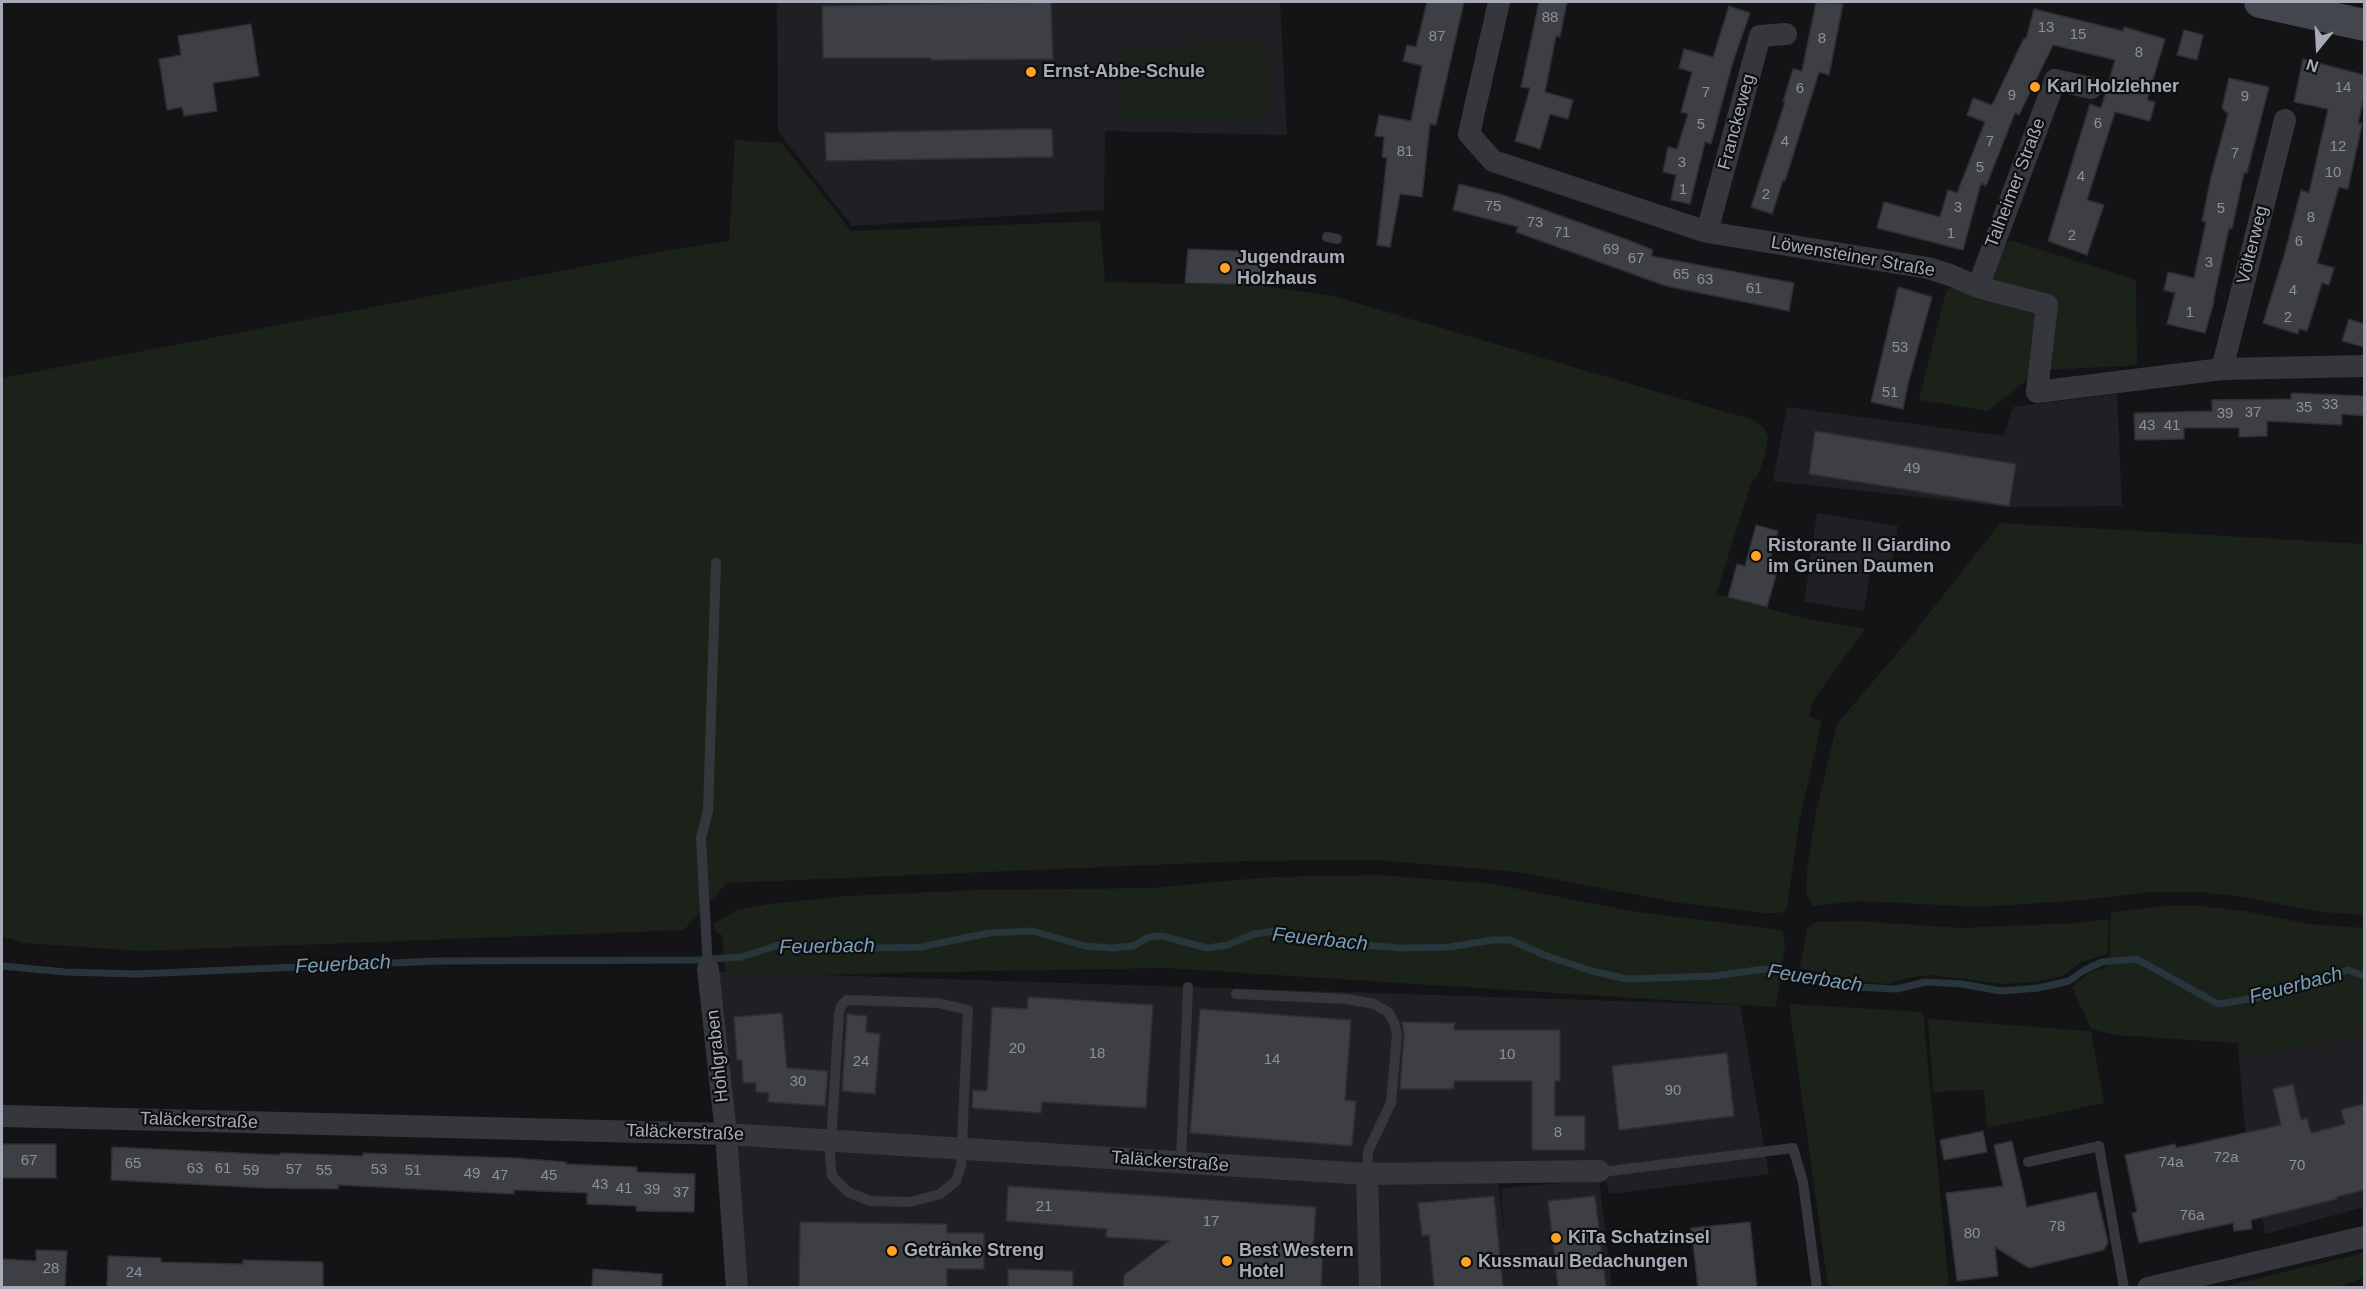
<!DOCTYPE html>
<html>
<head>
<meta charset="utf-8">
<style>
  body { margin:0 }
  #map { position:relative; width:2366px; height:1289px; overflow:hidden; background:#141416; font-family:Helvetica,sans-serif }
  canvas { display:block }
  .frame { position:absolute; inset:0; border:3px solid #a5acb8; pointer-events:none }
  .north { position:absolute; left:2288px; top:18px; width:60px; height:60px; -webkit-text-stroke:4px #0f0f11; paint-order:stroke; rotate:198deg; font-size:16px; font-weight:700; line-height:24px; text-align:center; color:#a5acb8 }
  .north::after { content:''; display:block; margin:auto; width:21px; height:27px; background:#a5acb8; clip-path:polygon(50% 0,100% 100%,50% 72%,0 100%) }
</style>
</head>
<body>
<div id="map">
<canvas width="2366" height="1289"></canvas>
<div class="frame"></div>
<div class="north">N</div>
</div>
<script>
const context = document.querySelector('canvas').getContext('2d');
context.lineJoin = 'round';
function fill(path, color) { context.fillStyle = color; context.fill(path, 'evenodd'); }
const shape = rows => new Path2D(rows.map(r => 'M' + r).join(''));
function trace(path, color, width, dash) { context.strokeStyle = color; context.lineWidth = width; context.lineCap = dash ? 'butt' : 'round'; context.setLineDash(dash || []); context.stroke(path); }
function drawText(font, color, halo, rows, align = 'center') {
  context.font = font + ' Helvetica,sans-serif'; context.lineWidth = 4.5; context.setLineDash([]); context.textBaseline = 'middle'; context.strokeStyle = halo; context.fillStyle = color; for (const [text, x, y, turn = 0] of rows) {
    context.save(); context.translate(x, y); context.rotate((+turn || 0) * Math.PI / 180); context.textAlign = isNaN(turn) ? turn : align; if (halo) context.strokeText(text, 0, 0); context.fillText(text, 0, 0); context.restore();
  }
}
fill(shape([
  [777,2,1280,2,1287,135,1105,131,1104,210,852,226,778,131],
  [2117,394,2122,506,2010,507,1773,481,1787,407,2004,436,2013,407],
  [1817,513,1898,526,1890,575,1870,572,1864,611,1804,602],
  [698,971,1740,1005,1769,1174,1610,1194,1604,1176,1498,1179,1505,1241,1501,1188,1599,1180,1612,1287,738,1287],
  [2364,1036,2364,1207,2265,1234,2245,1129,2239,1058]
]), '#202024');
fill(shape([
  [1266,43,1268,118,1120,120,1119,46],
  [735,140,782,143,851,231,1100,221,1105,282,1263,286,1333,296,1753,420,1764,428,1768,437,1765,455,1758,476,1752,481,1716,594,1799,617,1865,629,1813,701,1809,716,1822,721,1799,823,1787,908,1780,913,1766,913,1680,903,1517,872,1376,860,1246,861,727,883,684,930,143,951,23,943,2,936,2,378,670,250,729,241],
  [2010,240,2136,280,2137,364,2127,366,2040,370,1988,411,1919,400,1946,291,1993,261],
  [2000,523,2364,544,2364,915,2322,912,2237,896,2198,892,2151,892,2083,900,1980,907,1860,901,1812,906,1806,892,1807,870,1816,812,1837,724,1909,639],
  [1377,875,1494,884,1631,911,1782,930,1785,945,1776,1007,1166,968,888,973,726,978,722,935,715,932,714,923,735,911,768,904,848,896,978,890,1150,888,1270,877],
  [2167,906,2199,906,2244,911,2309,924,2364,928,2364,1036,2239,1058,2238,1043,2115,1035,2091,1029,2072,987,2089,973,2109,966,2111,912],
  [2109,919,2107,954,2081,962,2063,976,2036,982,2003,984,1930,975,1912,977,1889,984,1860,981,1800,968,1807,928,1817,922,1858,921,1960,928,2076,923],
  [1789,1004,1923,1012,1949,1287,1828,1287],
  [1928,1019,2091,1031,2104,1103,1987,1128,1984,1090,1933,1092],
  [2364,1253,2364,1278,2338,1287,2222,1287]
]), '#1a221a');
trace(shape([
  [2,966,65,972,136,974,439,961,697,960,741,957,782,944,825,944,875,948,921,947,989,933,1032,931,1085,946,1112,948,1133,946,1149,937,1162,936,1207,948,1228,945,1254,934,1275,931,1315,941,1401,948,1450,947,1492,940,1510,940,1547,956,1592,971,1627,979,1715,976,1764,969,1818,977,1855,987,1897,989,1925,982,1962,984,2001,991,2038,988,2069,981,2083,971,2102,962,2137,959,2218,1004,2281,994,2348,970,2364,976]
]), '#29353c', 7);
const building = shape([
  [1051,2,1053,59,931,60,931,58,823,58,822,6,1051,2],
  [1427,2,1464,2,1436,125,1430,124,1422,197,1400,194,1390,247,1377,245,1387,158,1382,157,1384,137,1375,136,1379,115,1411,121,1422,66,1403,61,1407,45,1416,47,1427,2],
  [1539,2,1567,2,1560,37,1556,36,1545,92,1573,100,1568,119,1550,114,1540,149,1515,141,1530,88,1521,87,1539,2],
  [1816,2,1843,4,1829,75,1819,72,1785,181,1783,180,1772,214,1751,207,1785,102,1783,102,1793,69,1802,71,1816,2],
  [1729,6,1750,13,1733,62,1711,144,1705,142,1690,204,1671,200,1676,175,1663,172,1668,147,1677,149,1688,114,1681,112,1692,72,1679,68,1684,49,1713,57,1729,6],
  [2034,9,2123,31,2124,27,2165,39,2147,100,2155,102,2150,121,2115,112,2087,200,2104,205,2087,255,2048,241,2090,104,2101,108,2115,60,2053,45,2019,115,2015,113,1986,186,1981,183,1963,250,1877,228,1884,202,1940,217,1948,190,1957,193,1985,122,1967,115,1973,98,1992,105,2024,38,2026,39,2034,9],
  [251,24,259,76,213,83,217,111,184,116,182,107,167,110,159,59,181,55,178,36,251,24],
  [2184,30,2203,35,2197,60,2177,55,2184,30],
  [2303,59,2364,75,2364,96,2358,123,2362,124,2348,189,2339,187,2317,263,2334,268,2329,285,2322,283,2307,331,2299,329,2298,334,2263,323,2285,252,2301,190,2309,193,2328,109,2294,102,2303,59],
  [2229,78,2269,87,2247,173,2244,173,2232,229,2229,228,2213,302,2214,302,2205,333,2167,324,2175,293,2164,290,2168,272,2194,278,2206,222,2202,221,2211,177,2228,114,2222,108,2229,78],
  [1021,129,1052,129,1053,157,826,161,825,133,1021,129],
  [1459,184,1503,195,1628,240,1653,250,1651,256,1794,283,1789,311,1666,286,1516,232,1518,227,1453,210,1459,184],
  [1188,249,1266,252,1263,285,1185,283,1188,249],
  [1898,287,1932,297,1908,384,1903,409,1871,402,1898,287],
  [2349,319,2364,324,2364,347,2342,341,2349,319],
  [2291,393,2364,396,2364,416,2342,414,2342,425,2267,421,2267,436,2239,437,2239,428,2184,428,2184,439,2135,440,2134,413,2212,411,2212,400,2291,399,2291,393],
  [1815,431,2016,464,2009,506,1809,474,1815,431],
  [1756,525,1778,531,1767,572,1776,575,1767,607,1728,597,1737,564,1745,566,1756,525],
  [1028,997,1153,1005,1146,1108,1042,1102,1041,1113,972,1108,973,1090,987,1091,992,1007,1027,1009,1028,997],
  [1200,1009,1351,1020,1345,1100,1356,1101,1352,1146,1190,1133,1200,1009],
  [782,1013,787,1068,828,1071,825,1106,768,1102,769,1093,756,1092,756,1083,743,1083,742,1060,737,1060,734,1017,782,1013],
  [847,1014,867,1016,866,1032,880,1034,875,1094,842,1091,847,1014],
  [1402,1022,1455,1023,1454,1030,1560,1030,1560,1081,1555,1081,1555,1116,1585,1116,1585,1150,1532,1150,1532,1081,1454,1081,1454,1089,1400,1089,1404,1034,1402,1022],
  [1727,1053,1734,1116,1619,1130,1612,1066,1727,1053],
  [2293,1084,2301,1120,2307,1118,2311,1133,2345,1124,2341,1110,2364,1104,2364,1190,2336,1197,2337,1199,2251,1220,2252,1229,2234,1231,2233,1223,2139,1243,2132,1213,2137,1212,2125,1155,2175,1144,2176,1148,2281,1125,2273,1089,2293,1084],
  [1983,1131,1987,1152,1944,1160,1940,1140,1983,1131],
  [2012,1141,2027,1207,2096,1192,2108,1242,2104,1250,2029,1268,1995,1247,1998,1276,1957,1281,1946,1193,2003,1186,1994,1145,2012,1141],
  [2,1144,56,1144,56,1178,2,1178,2,1144],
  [112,1147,280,1155,280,1153,363,1156,363,1153,515,1158,566,1162,566,1164,637,1167,637,1172,695,1174,694,1212,636,1211,636,1206,587,1204,587,1193,514,1190,514,1194,338,1185,338,1189,265,1188,111,1180,112,1147],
  [1008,1186,1316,1207,1313,1250,1323,1251,1321,1287,1123,1287,1124,1275,1169,1241,1106,1237,1107,1229,1006,1221,1008,1186],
  [1494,1196,1503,1287,1434,1287,1429,1235,1422,1236,1418,1203,1494,1196],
  [1595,1196,1606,1287,1558,1287,1548,1201,1595,1196],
  [800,1222,947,1224,947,1233,984,1233,984,1269,947,1269,947,1287,799,1287,800,1222],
  [1750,1222,1757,1287,1698,1287,1691,1228,1750,1222],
  [36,1250,67,1251,65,1287,2,1287,2,1259,36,1261,36,1250],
  [108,1256,161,1258,161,1262,243,1264,243,1260,323,1262,323,1287,107,1287,108,1256],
  [593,1269,662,1274,662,1287,592,1287,593,1269],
  [1008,1269,1073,1271,1073,1287,1008,1287,1008,1269]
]);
fill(building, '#3e3f44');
trace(building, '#2e2e33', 1.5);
trace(shape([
  [1327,237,1337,239],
  [708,969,701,838,708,811,716,563],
  [1236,994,1347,999,1374,1004,1388,1012,1394,1022,1397,1034,1391,1103,1368,1151,1367,1174],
  [847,1000,938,1003,968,1010,961,1166,956,1181,940,1194,910,1202,870,1201,848,1192,832,1176,830,1159,839,1013,841,1006,847,1000],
  [1181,1162,1188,987],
  [2028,1162,2099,1146,2124,1288],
  [1610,1171,1793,1148,1803,1182,1817,1288]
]), '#35373c', 10);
trace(shape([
  [1499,2,1469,134,1493,161,1707,232,1928,268,1950,275,1978,287,2047,305,2037,392,2222,369,2364,366],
  [1707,232,1760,36,1786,34],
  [1978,287,2055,80,2091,88],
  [2222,369,2285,120],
  [708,969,726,1134,737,1288],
  [2,1116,726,1134,1367,1174,1599,1171],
  [1367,1174,1370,1288],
  [2148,1288,2364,1237]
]), '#35373c', 22);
trace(shape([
  [2260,2,2364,25]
]), '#43464c', 32);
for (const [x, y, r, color] of [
  [1031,72,6,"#ffa324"],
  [2035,87,6,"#ffa324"],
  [1225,268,6,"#ffa324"],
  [1756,556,6,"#ffa324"],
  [1556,1238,6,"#ffa324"],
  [892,1251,6,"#ffa324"],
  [1227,1261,6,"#ffa324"],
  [1466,1262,6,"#ffa324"]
]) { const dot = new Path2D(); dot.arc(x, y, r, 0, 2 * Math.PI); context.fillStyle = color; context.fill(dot); trace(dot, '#0f0f11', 2); }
drawText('15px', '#8b919b', null, [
  ["88",1550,18],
  ["13",2046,28],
  ["15",2078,35],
  ["87",1437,37],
  ["8",1822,39],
  ["8",2139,53],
  ["14",2343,88],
  ["6",1800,89],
  ["7",1706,93],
  ["9",2012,96],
  ["9",2245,97],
  ["6",2098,124],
  ["5",1701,125],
  ["4",1785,142],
  ["7",1990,142],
  ["12",2338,147],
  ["81",1405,152],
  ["7",2235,154],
  ["3",1682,163],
  ["5",1980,168],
  ["10",2333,173],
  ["4",2081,177],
  ["1",1683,190],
  ["2",1766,195],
  ["75",1493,207],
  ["3",1958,208],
  ["5",2221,209],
  ["8",2311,218],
  ["73",1535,223],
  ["71",1562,233],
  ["1",1951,234],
  ["2",2072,236],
  ["6",2299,242],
  ["69",1611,250],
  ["67",1636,259],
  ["3",2209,263],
  ["65",1681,275],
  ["63",1705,280],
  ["61",1754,289],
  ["4",2293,291],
  ["1",2190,313],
  ["2",2288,318],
  ["53",1900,348],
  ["51",1890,393],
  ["33",2330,405],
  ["35",2304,408],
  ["37",2253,413],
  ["39",2225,414],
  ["43",2147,426],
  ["41",2172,426],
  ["49",1912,469],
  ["20",1017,1049],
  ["18",1097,1054],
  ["10",1507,1055],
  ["14",1272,1060],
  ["24",861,1062],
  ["30",798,1082],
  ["90",1673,1091],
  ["8",1558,1133],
  ["72a",2226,1158],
  ["67",29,1161],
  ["74a",2171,1163],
  ["65",133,1164],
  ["70",2297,1166],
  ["63",195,1169],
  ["61",223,1169],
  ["57",294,1170],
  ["53",379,1170],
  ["59",251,1171],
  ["55",324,1171],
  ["51",413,1171],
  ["49",472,1174],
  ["47",500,1176],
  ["45",549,1176],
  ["43",600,1185],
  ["41",624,1189],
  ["39",652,1190],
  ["37",681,1193],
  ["21",1044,1207],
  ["76a",2192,1216],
  ["17",1211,1222],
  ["78",2057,1227],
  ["80",1972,1234],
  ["28",51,1269],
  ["24",134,1273]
]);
drawText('bold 18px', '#a5acb8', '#0f0f11', [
  ["Ernst-Abbe-Schule",1043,72],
  ["Karl Holzlehner",2047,87],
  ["Jugendraum",1237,258],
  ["Holzhaus",1237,279],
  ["Ristorante Il Giardino",1768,546],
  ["im Grünen Daumen",1768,567],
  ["KiTa Schatzinsel",1568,1238],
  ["Getränke Streng",904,1251],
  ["Best Western",1239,1251],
  ["Hotel",1239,1272],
  ["Kussmaul Bedachungen",1478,1262]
], 'left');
drawText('18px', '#a5acb8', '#0f0f11', [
  ["Franckeweg",1737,122,-75],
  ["Talheimer Straße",2016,183,-69],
  ["Völterweg",2253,245,-76],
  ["Löwensteiner Straße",1853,257,10],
  ["Hohlgraben",718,1056,-96],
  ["Taläckerstraße",199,1121,2],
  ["Taläckerstraße",685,1133,2],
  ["Taläckerstraße",1170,1162,4]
]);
drawText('italic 20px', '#789fb7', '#0f0f11', [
  ["Feuerbach",1320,940,6],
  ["Feuerbach",827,947,-1],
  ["Feuerbach",343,965,-3],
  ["Feuerbach",1815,979,9],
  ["Feuerbach",2296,986,-15]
]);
</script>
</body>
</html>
